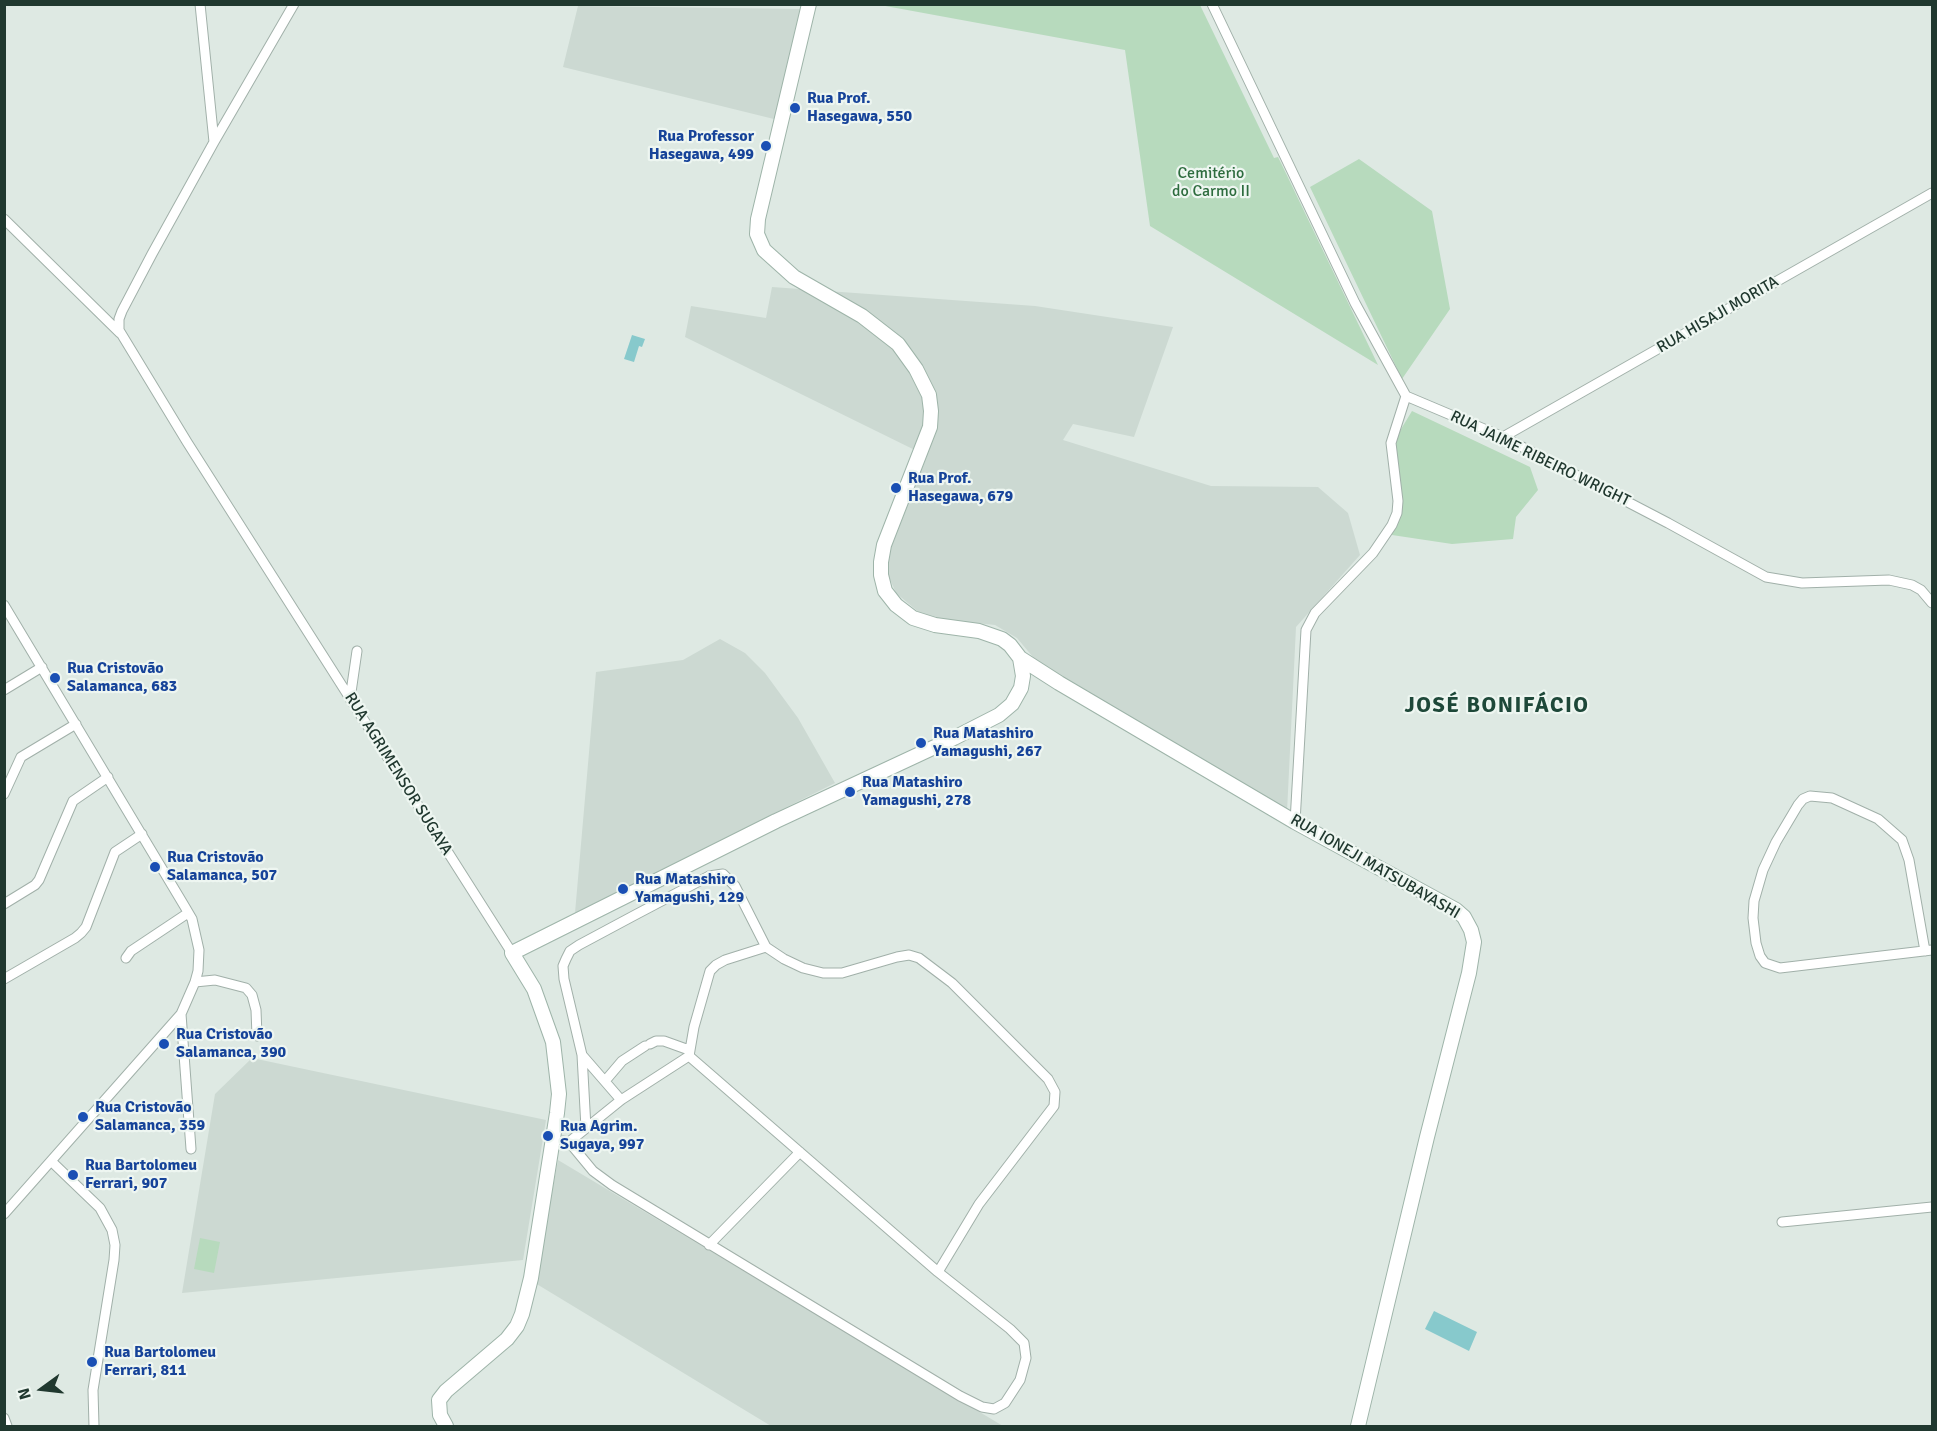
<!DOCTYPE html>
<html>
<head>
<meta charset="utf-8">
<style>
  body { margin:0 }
  #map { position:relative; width:1937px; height:1431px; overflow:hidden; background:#dee9e3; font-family:Signika,sans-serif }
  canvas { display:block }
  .frame { position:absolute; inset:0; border:6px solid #20382f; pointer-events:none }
  .north { position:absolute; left:12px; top:1359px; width:60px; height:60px; -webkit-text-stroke:4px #eef6f1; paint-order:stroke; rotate:255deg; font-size:16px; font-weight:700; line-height:24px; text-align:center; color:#20382f }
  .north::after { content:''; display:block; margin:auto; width:21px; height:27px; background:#20382f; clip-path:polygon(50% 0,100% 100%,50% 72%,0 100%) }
</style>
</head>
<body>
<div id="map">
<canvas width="1937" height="1431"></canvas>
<div class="frame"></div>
<div class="north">N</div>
</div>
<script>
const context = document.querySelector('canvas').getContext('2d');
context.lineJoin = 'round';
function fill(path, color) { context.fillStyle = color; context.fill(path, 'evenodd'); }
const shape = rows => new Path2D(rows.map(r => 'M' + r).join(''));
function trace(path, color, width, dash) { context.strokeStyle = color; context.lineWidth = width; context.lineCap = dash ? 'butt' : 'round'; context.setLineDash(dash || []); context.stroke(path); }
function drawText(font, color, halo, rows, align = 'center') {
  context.font = font + ' Signika,sans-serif'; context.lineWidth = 4.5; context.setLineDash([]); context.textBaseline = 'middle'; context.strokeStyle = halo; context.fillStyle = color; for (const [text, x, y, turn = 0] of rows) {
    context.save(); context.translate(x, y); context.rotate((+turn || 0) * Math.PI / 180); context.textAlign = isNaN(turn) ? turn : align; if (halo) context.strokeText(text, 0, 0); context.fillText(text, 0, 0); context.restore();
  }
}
fill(shape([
  [578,6,804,9,782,121,563,67],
  [772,287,1035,306,1173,327,1134,437,1073,424,1063,440,1211,486,1318,487,1348,513,1360,555,1296,627,1287,812,1043,669,1017,638,995,625,938,619,921,614,896,593,889,577,888,555,927,456,685,337,691,306,766,318],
  [720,639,745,653,765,673,798,718,835,783,575,913,596,672,683,660],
  [252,1058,546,1120,523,1260,182,1293,215,1094],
  [558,1160,1003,1426,771,1426,535,1283]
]), '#ccd9d2');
fill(shape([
  [880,5,1200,5,1274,158,1278,157,1281,163,1378,365,1150,226,1125,50],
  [1359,159,1432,211,1450,309,1402,379,1310,187],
  [1412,411,1530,467,1538,490,1516,517,1513,539,1452,544,1392,535,1395,439],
  [200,1238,220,1242,214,1273,194,1269]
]), '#b7dabd');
fill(shape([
  [632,335,645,339,642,347,639,346,634,362,624,359],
  [1434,1311,1477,1332,1469,1351,1425,1329]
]), '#87c9cc');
const street = shape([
  [200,4,214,142],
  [294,4,214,142,152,254,122,311,119,319,119,330,187,442,512,953],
  [1212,4,1355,303,1406,396],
  [4,219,120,333],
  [1406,396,1503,437,1668,523,1766,577,1802,583,1889,580,1912,585,1921,590,1932,603],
  [1503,437,1932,193],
  [4,605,185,907,192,919,199,950,198,971,195,982,181,1014,4,1214],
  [4,690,42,667],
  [350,699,357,651],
  [4,794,21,757,76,724],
  [1295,822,1306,630,1315,613,1373,553,1392,525,1397,513,1398,501,1391,443,1406,396],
  [4,904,35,885,39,880,73,801,108,777],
  [1925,951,1909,860,1902,840,1878,819,1832,798,1810,796,1803,799,1798,805,1776,842,1763,870,1754,901,1753,918,1756,943,1760,956,1765,963,1780,968,1932,950],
  [126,958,131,951,188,913],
  [4,979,75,938,81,933,86,927,115,852,142,834],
  [195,982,215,980,246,988,252,995,256,1010,257,1036],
  [181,1014,191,1149],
  [650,1044,656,1041,664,1041,689,1050],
  [582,1055,621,1100],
  [689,1056,694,1027,710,971,716,965,725,960,766,947],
  [605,1081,622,1061,645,1046],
  [586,1128,582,1055,564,979,563,966,566,959,570,951,579,945,635,915,709,876,723,874,735,886,766,947,784,959,803,968,823,973,842,973,897,957,909,955,919,958,952,983,1048,1079,1055,1092,1054,1106,979,1204,938,1272],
  [563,1141,569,1142,621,1100,689,1056,938,1272,1010,1329,1024,1343,1026,1358,1020,1380,1005,1403,994,1409,982,1407,960,1396,612,1185,593,1171,569,1142],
  [51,1161,100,1208,112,1230,115,1245,114,1260,93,1390,94,1426],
  [1782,1222,1932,1207],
  [709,1245,800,1152],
  [4,1418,7,1426]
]);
const secondary = shape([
  [809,4,758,219,757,234,764,250,794,277,862,316,898,344,916,369,929,395,931,411,930,427,884,545,881,562,881,575,885,591,896,605,913,618,935,625,979,631,1002,639,1010,645,1020,658,1059,683,1295,822,1456,910,1464,917,1471,930,1474,942,1469,973,1427,1137,1358,1426],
  [446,1426,440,1415,439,1400,446,1391,507,1339,517,1326,522,1314,531,1278,557,1113,559,1094,553,1042,534,989,512,953,776,821,954,738,999,715,1012,704,1021,688,1023,676,1020,658]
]);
trace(street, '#a1b0a9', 11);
trace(secondary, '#9eb4a9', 16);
trace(street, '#fff', 9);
trace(secondary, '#fff', 14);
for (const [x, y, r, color] of [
  [795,108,6,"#1a4fb4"],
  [766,146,6,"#1a4fb4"],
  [896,488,6,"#1a4fb4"],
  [55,678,6,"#1a4fb4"],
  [921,743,6,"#1a4fb4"],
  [850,792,6,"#1a4fb4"],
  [155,867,6,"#1a4fb4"],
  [623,889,6,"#1a4fb4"],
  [164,1044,6,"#1a4fb4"],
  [83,1117,6,"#1a4fb4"],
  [548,1136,6,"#1a4fb4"],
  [73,1175,6,"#1a4fb4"],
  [92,1362,6,"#1a4fb4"]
]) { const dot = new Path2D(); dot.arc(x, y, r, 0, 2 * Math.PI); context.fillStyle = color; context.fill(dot); trace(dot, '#eef6f1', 2); }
drawText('bold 16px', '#164399', '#eef6f1', [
  ["Rua Prof.",807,99],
  ["Hasegawa, 550",807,117],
  ["Rua Professor",754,137,"right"],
  ["Hasegawa, 499",754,155,"right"],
  ["Rua Prof.",908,479],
  ["Hasegawa, 679",908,497],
  ["Rua Cristovão",67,669],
  ["Salamanca, 683",67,687],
  ["Rua Matashiro",933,734],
  ["Yamagushi, 267",933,752],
  ["Rua Matashiro",862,783],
  ["Yamagushi, 278",862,801],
  ["Rua Cristovão",167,858],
  ["Salamanca, 507",167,876],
  ["Rua Matashiro",635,880],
  ["Yamagushi, 129",635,898],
  ["Rua Cristovão",176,1035],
  ["Salamanca, 390",176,1053],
  ["Rua Cristovão",95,1108],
  ["Salamanca, 359",95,1126],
  ["Rua Agrim.",560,1127],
  ["Sugaya, 997",560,1145],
  ["Rua Bartolomeu",85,1166],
  ["Ferrari, 907",85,1184],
  ["Rua Bartolomeu",104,1353],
  ["Ferrari, 811",104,1371]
], 'left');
drawText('16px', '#2d6c3e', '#eef6f1', [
  ["Cemitério",1211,174],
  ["do Carmo II",1211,192]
]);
drawText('16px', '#20382f', '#eef6f1', [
  ["RUA HISAJI MORITA",1718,315,-30],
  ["RUA JAIME RIBEIRO WRIGHT",1540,459,26],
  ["RUA AGRIMENSOR SUGAYA",398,774,58],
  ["RUA IONEJI MATSUBAYASHI",1375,867,30]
]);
context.letterSpacing = '1.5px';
drawText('bold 22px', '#1e4839', '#eef6f1', [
  ["JOSÉ BONIFÁCIO",1497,706]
]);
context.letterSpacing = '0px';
</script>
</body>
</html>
